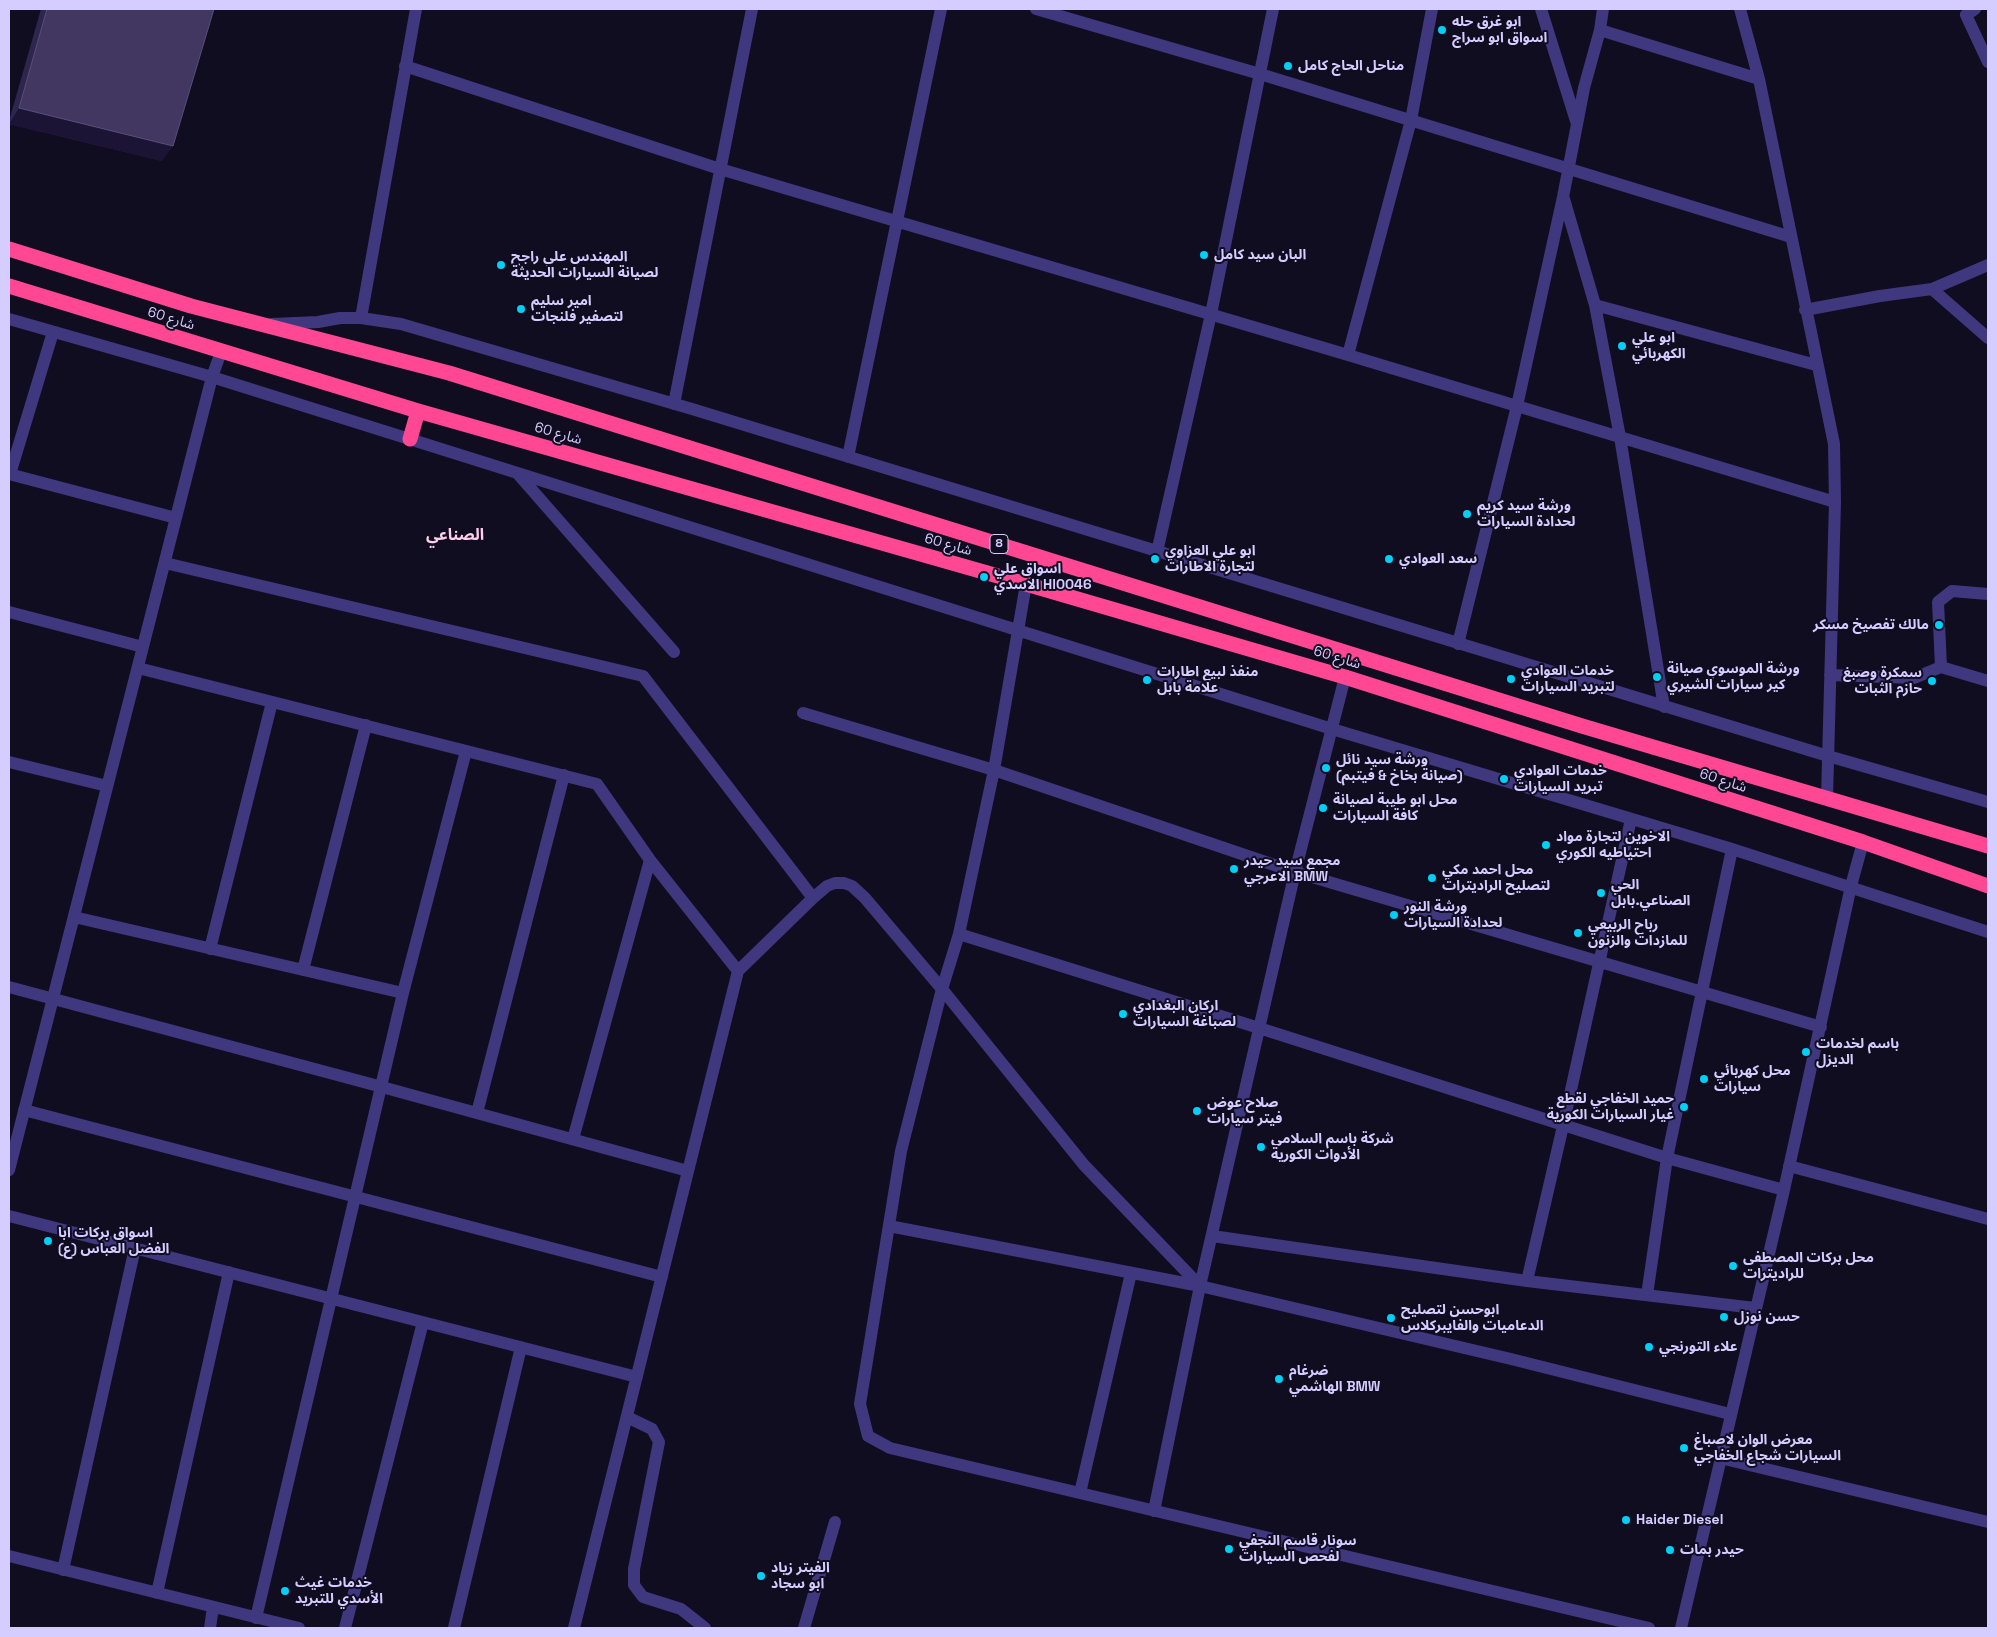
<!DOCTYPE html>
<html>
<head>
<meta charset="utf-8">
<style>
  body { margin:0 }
  #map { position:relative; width:1997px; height:1637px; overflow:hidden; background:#110d20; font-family:"Space Grotesk",sans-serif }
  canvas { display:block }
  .frame { position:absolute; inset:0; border:10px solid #d5ccff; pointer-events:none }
</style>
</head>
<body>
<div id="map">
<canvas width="1997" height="1637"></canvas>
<div class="frame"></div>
</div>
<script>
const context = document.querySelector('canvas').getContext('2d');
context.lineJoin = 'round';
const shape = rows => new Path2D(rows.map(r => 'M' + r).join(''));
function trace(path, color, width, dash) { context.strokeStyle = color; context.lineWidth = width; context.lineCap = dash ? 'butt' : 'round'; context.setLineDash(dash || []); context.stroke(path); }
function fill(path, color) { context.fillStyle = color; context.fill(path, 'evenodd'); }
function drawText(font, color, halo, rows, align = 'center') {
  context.font = font + ' "Space Grotesk","Noto Sans Arabic",sans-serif'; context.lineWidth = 4; context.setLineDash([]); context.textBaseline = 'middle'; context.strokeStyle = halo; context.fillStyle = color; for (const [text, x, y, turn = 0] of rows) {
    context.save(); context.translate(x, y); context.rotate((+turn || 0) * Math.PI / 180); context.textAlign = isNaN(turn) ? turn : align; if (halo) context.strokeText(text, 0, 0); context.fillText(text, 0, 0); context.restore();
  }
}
trace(shape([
  [1036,9,1260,74,1791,237],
  [1541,9,1576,121],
  [1740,9,1759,79,1834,444,1835,502,1827,798],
  [1975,9,1966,15,1988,62],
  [1600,30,1759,79],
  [405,66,720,169,1348,355,1835,502],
  [1564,199,1595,305,1620,437,1664,707],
  [1932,289,1988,338],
  [1595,305,1816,365],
  [1805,310,1880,296,1932,289,1988,265],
  [361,318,416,9],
  [9,319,212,377,1332,729,1732,849,1988,932],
  [272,324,318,322,340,318,361,318,401,324,692,409,1828,756,1988,802],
  [1348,355,1411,120,1432,9],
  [674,404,752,9],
  [848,457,941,9],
  [9,474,176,518],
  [10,474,53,332],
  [518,474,674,652],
  [1157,552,1211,314,1273,9],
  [165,563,643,676,813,898],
  [1026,584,994,770,959,934,942,989,901,1151,860,1404,868,1436,890,1448,1649,1628],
  [9,612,143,647],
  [1458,644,1517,406,1563,197,1584,88,1600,30,1603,9],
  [1941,667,1938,602,1952,591,1988,594],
  [138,668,597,784,650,860,738,971],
  [1830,675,1914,678,1941,667,1988,681],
  [803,713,994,770,1295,872,1821,1027],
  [9,762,107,786],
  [74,917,403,993],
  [959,934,1259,1028,1667,1158,1784,1190],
  [210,949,272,702],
  [303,970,366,725],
  [9,987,382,1087,688,1171],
  [24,1110,662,1277],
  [477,1113,564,775],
  [573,1139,650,860],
  [1789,1166,1988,1219],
  [9,1170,212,377,221,352],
  [9,1216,637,1377],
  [889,1226,1200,1286],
  [1212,1236,1527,1281,1755,1308],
  [1527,1281,1563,1126,1631,819],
  [1647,1295,1667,1158,1732,849],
  [627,1417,652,1429,659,1442,634,1569,634,1585,643,1597,681,1609,705,1628],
  [1720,1458,1988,1522],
  [1080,1493,1131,1273],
  [1154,1511,1200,1286,1295,872,1345,677],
  [9,1556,299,1628],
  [63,1570,135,1248],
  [157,1593,229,1272],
  [256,1618,403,993,466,751],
  [210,1628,213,1607],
  [345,1628,423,1322],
  [454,1628,521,1347],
  [574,1628,738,971,813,898,827,886,835,883,844,883,852,886,865,898,942,989,1084,1165,1200,1286,1511,1359,1730,1414],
  [804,1628,835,1522],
  [1681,1628,1784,1190,1851,886,1863,842]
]), '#3f387f', 12);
trace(shape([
  [9,249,191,306,449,373,1582,726,1988,846],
  [9,286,418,411,1026,584,1345,677,1863,842,1988,886],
  [410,439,418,411]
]), '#ff4794', 15);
fill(shape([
  [41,9,214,9,162,161,9,124,9,121]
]), '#2f264e');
fill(shape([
  [19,108,173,146,162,161,9,124]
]), '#1c1434');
const building = shape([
  [47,9,214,9,173,146,19,108,47,9]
]);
fill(building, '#413761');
trace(building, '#584f7a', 1);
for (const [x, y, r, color] of [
  [1442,30,5,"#00cff6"],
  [1288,66,5,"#00cff6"],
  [1204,255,5,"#00cff6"],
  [501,265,5,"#00cff6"],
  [521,309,5,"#00cff6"],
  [1622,346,5,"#00cff6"],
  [1467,514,5,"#00cff6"],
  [1155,559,5,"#00cff6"],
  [1389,559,5,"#00cff6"],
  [984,577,5,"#00cff6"],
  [1939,625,5,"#00cff6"],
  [1657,677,5,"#00cff6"],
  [1511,679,5,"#00cff6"],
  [1147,680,5,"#00cff6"],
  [1932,681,5,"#00cff6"],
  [1326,768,5,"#00cff6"],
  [1504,779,5,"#00cff6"],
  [1323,808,5,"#00cff6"],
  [1546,845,5,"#00cff6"],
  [1234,869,5,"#00cff6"],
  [1432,878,5,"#00cff6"],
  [1601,893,5,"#00cff6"],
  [1394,915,5,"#00cff6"],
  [1578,933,5,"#00cff6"],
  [1123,1014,5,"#00cff6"],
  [1806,1052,5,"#00cff6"],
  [1704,1079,5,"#00cff6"],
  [1684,1107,5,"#00cff6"],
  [1197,1111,5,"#00cff6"],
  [1261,1147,5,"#00cff6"],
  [48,1241,5,"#00cff6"],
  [1733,1266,5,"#00cff6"],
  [1724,1317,5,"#00cff6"],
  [1391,1318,5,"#00cff6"],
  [1649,1347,5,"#00cff6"],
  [1279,1379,5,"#00cff6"],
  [1684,1448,5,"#00cff6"],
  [1626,1520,5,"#00cff6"],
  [1229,1549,5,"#00cff6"],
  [1670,1550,5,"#00cff6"],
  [761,1576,5,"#00cff6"],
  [285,1591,5,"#00cff6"]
]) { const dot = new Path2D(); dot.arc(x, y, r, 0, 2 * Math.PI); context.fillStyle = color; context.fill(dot); trace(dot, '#110d20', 2); }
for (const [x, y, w] of [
  [999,544,18]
]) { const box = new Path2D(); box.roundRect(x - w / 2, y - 9.5, w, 19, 4); context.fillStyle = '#110d20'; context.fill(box); trace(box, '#d5ccff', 1); }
drawText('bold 12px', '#d5ccff', null, [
  ["8",999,544]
]);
drawText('bold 14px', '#d5ccff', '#110d20', [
  ["ابو غرق حله",1452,22],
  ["اسواق ابو سراج",1452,38],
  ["مناحل الحاج كامل",1298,66],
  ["البان سيد كامل",1214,255],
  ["المهندس علي راجح",511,257],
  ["لصيانة السيارات الحديثة",511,273],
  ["امير سليم",531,301],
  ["لتصفير فلنجات",531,317],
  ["ابو علي",1632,338],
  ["الكهربائي",1632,354],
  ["ورشة سيد كريم",1477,506],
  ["لحدادة السيارات",1477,522],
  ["ابو علي العزاوي",1165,551],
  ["لتجارة الاطارات",1165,567],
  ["سعد العوادي",1399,559],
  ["اسواق علي",994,569],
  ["الاسدي Hl0046",994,585],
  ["مالك تفصيخ مسكر",1929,625,"right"],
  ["ورشة الموسوي صيانة",1667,669],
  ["كير سيارات الشيري",1667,685],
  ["خدمات العوادي",1521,671],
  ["لتبريد السيارات",1521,687],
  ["منفذ لبيع اطارات",1157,672],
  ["علامة بابل",1157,688],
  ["سمكرة وصبغ",1922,673,"right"],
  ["حازم الثبات",1922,689,"right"],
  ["ورشة سيد نائل",1336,760],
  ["(صيانة بخاخ & فيتبم)",1336,776],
  ["خدمات العوادي",1514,771],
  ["تبريد السيارات",1514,787],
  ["محل ابو طيبة لصيانة",1333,800],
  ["كافة السيارات",1333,816],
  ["الاخوين لتجارة مواد",1556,837],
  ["احتياطيه الكوري",1556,853],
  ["مجمع سيد حيدر",1244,861],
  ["الاعرجي BMW",1244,877],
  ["محل احمد مكي",1442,870],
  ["لتصليح الراديترات",1442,886],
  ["الحي",1611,885],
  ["الصناعي.بابل",1611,901],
  ["ورشة النور",1404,907],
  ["لحدادة السيارات",1404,923],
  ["رباح الربيعي",1588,925],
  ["للمازدات والزنون",1588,941],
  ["اركان البغدادي",1133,1006],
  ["لصباغة السيارات",1133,1022],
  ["باسم لخدمات",1816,1044],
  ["الديزل",1816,1060],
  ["محل كهربائي",1714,1071],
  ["سيارات",1714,1087],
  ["حميد الخفاجي لقطع",1674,1099,"right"],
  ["غيار السيارات الكورية",1674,1115,"right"],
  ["صلاح عوض",1207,1103],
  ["فيتر سيارات",1207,1119],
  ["شركة باسم السلامي",1271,1139],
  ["الأدوات الكورية",1271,1155],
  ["اسواق بركات ابا",58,1233],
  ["الفضل العباس (ع)",58,1249],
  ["محل بركات المصطفى",1743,1258],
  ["للراديترات",1743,1274],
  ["ابوحسن لتصليح",1401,1310],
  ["الدعاميات والفايبركلاس",1401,1326],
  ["حسن نوزل",1734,1317],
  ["علاء التورنجي",1659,1347],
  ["ضرغام",1289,1371],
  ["الهاشمي BMW",1289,1387],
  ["معرض الوان لاصباغ",1694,1440],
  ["السيارات شجاع الخفاجي",1694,1456],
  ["Haider Diesel",1636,1520],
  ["سونار قاسم النجفي",1239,1541],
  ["لفحص السيارات",1239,1557],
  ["حيدر بمات",1680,1550],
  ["الفيتر زياد",771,1568],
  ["ابو سجاد",771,1584],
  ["خدمات غيث",295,1583],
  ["الأسدي للتبريد",295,1599]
], 'left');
drawText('14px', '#d5ccff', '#110d20', [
  ["شارع 60",171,319,17],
  ["شارع 60",558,434,16],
  ["شارع 60",948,545,16],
  ["شارع 60",1337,658,17],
  ["شارع 60",1723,781,18]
]);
drawText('bold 16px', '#ffceea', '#110d20', [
  ["الصناعي",455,536]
]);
</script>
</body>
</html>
